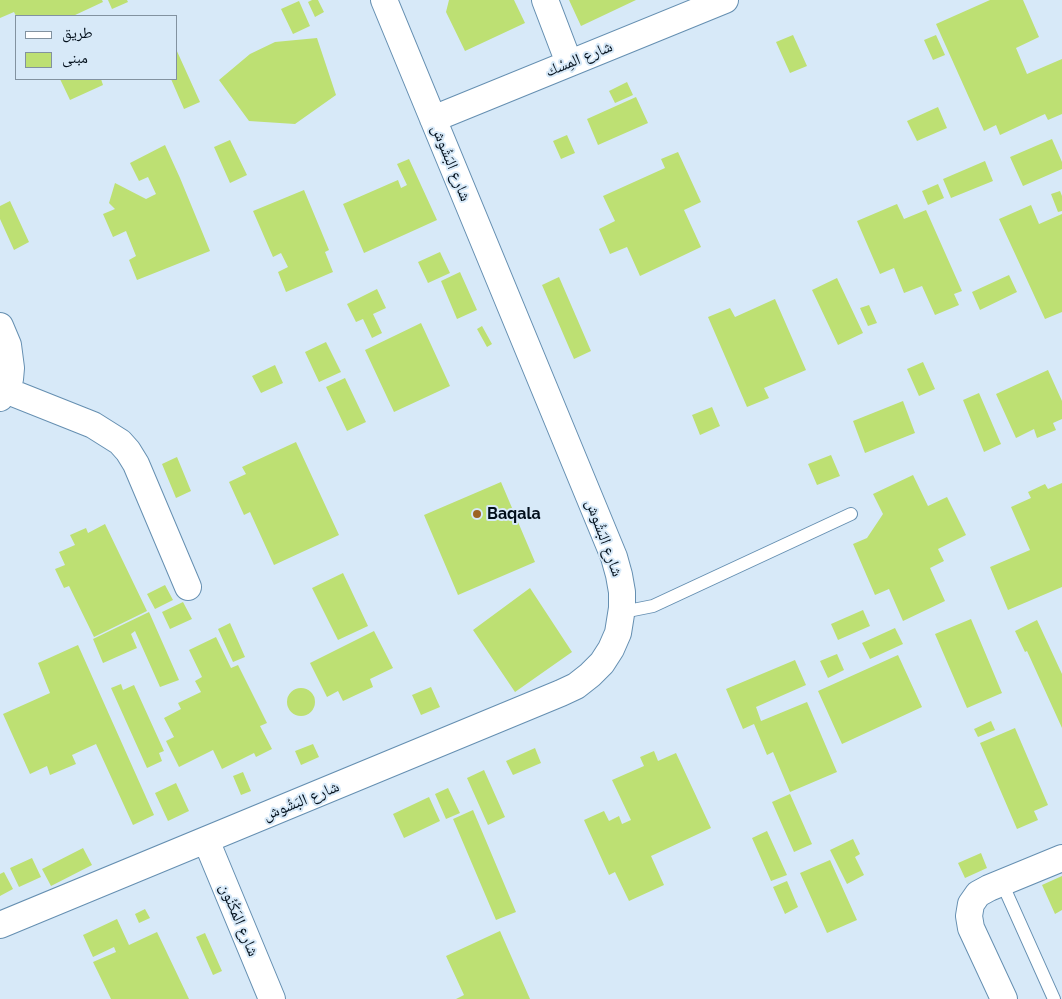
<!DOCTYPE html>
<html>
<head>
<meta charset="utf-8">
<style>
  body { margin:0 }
  #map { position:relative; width:1062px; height:999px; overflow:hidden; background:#d7e9f8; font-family:Raleway,"Noto Naskh Arabic",sans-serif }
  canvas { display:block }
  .legend { position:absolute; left:15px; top:15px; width:162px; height:65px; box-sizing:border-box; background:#d7e9f8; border:1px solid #8292a0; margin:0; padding:6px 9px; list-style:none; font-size:15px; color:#020f1b }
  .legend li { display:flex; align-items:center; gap:10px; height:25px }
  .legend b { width:25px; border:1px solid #8292a0 }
</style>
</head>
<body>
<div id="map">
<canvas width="1062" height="999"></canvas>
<ul class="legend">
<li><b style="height:6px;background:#fff"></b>طريق</li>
<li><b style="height:14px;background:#bde073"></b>مبنى</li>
</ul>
</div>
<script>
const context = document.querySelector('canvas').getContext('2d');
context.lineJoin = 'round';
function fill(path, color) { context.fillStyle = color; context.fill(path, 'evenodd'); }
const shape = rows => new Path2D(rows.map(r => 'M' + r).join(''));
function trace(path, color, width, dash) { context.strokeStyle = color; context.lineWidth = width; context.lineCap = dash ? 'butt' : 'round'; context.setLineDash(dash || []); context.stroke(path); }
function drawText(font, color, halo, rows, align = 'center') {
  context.font = font + ' Raleway,"Noto Naskh Arabic",sans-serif'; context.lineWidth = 4; context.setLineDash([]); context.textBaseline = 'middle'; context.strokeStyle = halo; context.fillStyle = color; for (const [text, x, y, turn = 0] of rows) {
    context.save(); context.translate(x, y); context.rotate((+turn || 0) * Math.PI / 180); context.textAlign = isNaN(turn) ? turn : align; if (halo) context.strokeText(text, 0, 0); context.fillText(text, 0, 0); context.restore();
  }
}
fill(shape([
  [0,0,102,0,103,2,73,16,16,16,14,12,0,18],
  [108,0,127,0,128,2,112,9],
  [312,0,318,0,324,12,315,17,308,2],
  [449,0,514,0,525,23,465,51,446,12],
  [569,0,636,0,581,26],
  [990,0,1023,0,1039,37,1016,48,1027,74,1062,59,1062,114,1048,120,1045,114,1000,135,996,125,984,131,936,24],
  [299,1,310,26,293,34,281,9],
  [793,35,807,66,790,73,776,42],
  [936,35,945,55,933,60,924,40],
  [317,38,336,95,295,124,249,121,219,80,250,54,275,42],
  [176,49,200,102,184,109,171,79,176,79],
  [60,79,101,79,103,85,70,100],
  [627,82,633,95,615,103,609,91],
  [636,97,648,123,598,145,587,119],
  [938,107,947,128,917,141,907,121],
  [567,135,575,153,561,159,553,141],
  [1052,139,1062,162,1062,169,1023,186,1010,157],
  [230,140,247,175,230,183,214,147],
  [165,145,180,178,210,251,137,280,129,260,136,256,126,231,113,237,103,214,115,209,109,203,115,183,146,199,156,194,148,177,139,181,130,163],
  [678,152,701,202,684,210,701,247,640,276,627,247,610,254,599,229,615,221,603,196,665,168,661,159],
  [409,159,437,220,364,253,343,204,398,180,401,188,407,185,397,164],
  [985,161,993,181,951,198,943,179],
  [938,184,944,198,928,205,922,191],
  [304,190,329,250,325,252,333,272,286,292,278,272,288,267,281,253,273,257,253,211],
  [1060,191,1062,196,1062,211,1058,212,1051,194],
  [10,201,29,242,14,250,0,219,0,206],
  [897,204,904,219,926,210,962,291,954,294,959,305,935,315,922,286,904,293,894,268,880,274,857,221],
  [1031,205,1039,224,1062,214,1062,312,1045,319,999,219],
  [440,252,450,273,428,283,418,262],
  [460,272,477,310,457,319,441,281],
  [1009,275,1017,292,980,310,972,292],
  [559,277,591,351,574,359,542,285],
  [837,278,863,333,838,345,812,290],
  [377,289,386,308,373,314,382,333,372,338,363,319,356,322,347,304],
  [775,299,806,370,764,388,769,398,747,407,708,317,730,308,735,317],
  [869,305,877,323,868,326,860,308],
  [421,323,450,386,394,412,365,350],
  [482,326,492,344,487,347,477,329],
  [326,342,341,372,319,382,305,352],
  [923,362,935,389,919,396,907,369],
  [275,365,283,383,261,393,252,376],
  [1048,370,1062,401,1062,419,1053,423,1056,430,1037,438,1034,429,1016,438,996,394],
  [345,378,366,422,347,431,326,387],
  [979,393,1001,444,984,452,963,400],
  [903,401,915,433,865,453,853,421],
  [712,407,720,426,700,435,692,415],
  [296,442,339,535,274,565,250,512,244,515,229,482,246,474,242,467],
  [831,455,840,476,817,485,808,464],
  [177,457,191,491,176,498,162,464],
  [913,475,928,506,947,497,966,535,938,549,944,561,930,568,945,601,903,621,889,589,875,595,853,544,867,538,883,514,873,494],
  [501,482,535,562,458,595,424,515],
  [1062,483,1062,587,1008,610,990,567,1030,550,1011,507,1031,498,1028,492,1045,484,1048,489],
  [105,524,147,611,94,637,69,586,64,588,55,569,65,565,59,552,75,545,70,535,86,528,88,533],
  [343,573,368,626,338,640,312,588],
  [165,585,173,600,155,609,147,594],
  [530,588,572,652,515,692,473,630],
  [183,602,192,619,170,629,162,612],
  [863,610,870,626,838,640,831,624],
  [149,612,179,680,160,687,135,631,131,634,137,648,103,663,93,639],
  [971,619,1002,693,967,708,935,634],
  [1037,620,1062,674,1062,728,1027,651,1025,652,1015,631],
  [230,623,245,657,233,662,218,629],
  [895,628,903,644,870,659,862,643],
  [374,631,393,668,370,679,373,687,343,701,338,691,327,697,310,663],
  [216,637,231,668,238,665,267,723,260,726,272,749,256,757,254,753,222,769,213,750,179,767,166,741,174,737,164,718,181,709,178,703,201,692,195,681,202,677,189,650],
  [78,645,154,815,133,825,96,744,72,755,76,764,50,775,47,766,30,774,3,714,50,693,38,663],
  [837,654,844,670,828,678,820,661],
  [898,655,922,707,842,744,818,691],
  [795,660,806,685,756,707,761,721,807,702,837,772,790,792,773,752,767,755,754,724,743,729,726,689],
  [121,684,123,690,134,685,164,751,159,753,162,761,147,768,111,688],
  [431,687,440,707,421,715,412,695],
  '287 702a14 14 0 1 1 28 0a14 14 0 1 1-28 0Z',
  [991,721,995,730,978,737,974,729],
  [1015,728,1048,805,1034,811,1038,820,1017,829,980,743],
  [313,744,319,757,301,765,295,751],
  [535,748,541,763,513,775,506,761],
  [654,751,658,761,676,753,711,828,651,856,664,885,629,901,615,872,609,875,584,820,604,811,609,821,619,816,622,824,631,820,612,780,644,766,640,757],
  [484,770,505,817,488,825,467,778],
  [243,772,251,791,241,795,233,776],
  [176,783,189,811,168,821,155,793],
  [448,788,460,813,446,819,435,794],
  [790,794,812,844,794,852,772,802],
  [429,797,440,821,404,838,393,814],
  [473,810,516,912,496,920,453,819],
  [767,831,787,875,771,881,752,838],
  [853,839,860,854,855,857,864,875,847,884,830,850],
  [83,848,92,865,51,886,42,869],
  [981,853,987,868,965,878,958,863],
  [32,858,41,877,19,887,10,868],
  [830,860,857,920,827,933,800,873],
  [4,872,13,889,0,896,0,874],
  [1062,876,1062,910,1055,914,1042,885],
  [787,881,798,907,785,914,773,887],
  [145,909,150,918,139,923,135,914],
  [117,919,129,945,157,932,189,999,111,999,93,962,116,952,114,947,93,957,83,935],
  [500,931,530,999,456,999,464,995,446,956],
  [205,933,222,971,213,975,196,937]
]), '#bde073');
const lane = shape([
  [622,608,633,610,653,606,851,514],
  [1002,883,1054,999]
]);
const street = shape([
  [545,0,569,63],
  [433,119,725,0],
  [0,326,8,345,11,368,10,379,0,398],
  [5,390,93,425,120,442,128,451,136,464,188,587],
  [206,840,272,999],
  [0,925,561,693,576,686,590,675,602,663,611,649,618,633,622,608,622,592,619,575,614,557,384,0],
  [1004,999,971,928,969,916,971,904,978,894,989,888,1062,858]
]);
trace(lane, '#658fb1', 14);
trace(street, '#658fb1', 28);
trace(lane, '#fff', 12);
trace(street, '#fff', 26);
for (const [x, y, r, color] of [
  [477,514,5,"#9d6323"]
]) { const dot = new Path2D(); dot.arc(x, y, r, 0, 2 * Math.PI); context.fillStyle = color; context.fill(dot); trace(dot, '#d7e9f8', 2); }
drawText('16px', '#020f1b', '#d7e9f8', [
  ["شارع المِسْك",579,59,-22],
  ["شارع البَشُوش",451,163,68],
  ["شارع البَشُوش",604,538,70],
  ["شارع البَشُوش",301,801,-22],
  ["شارع المَكْنُون",239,920,67]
]);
drawText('bold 16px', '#020f1b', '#d7e9f8', [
  ["Baqala",487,514]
], 'left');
</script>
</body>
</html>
